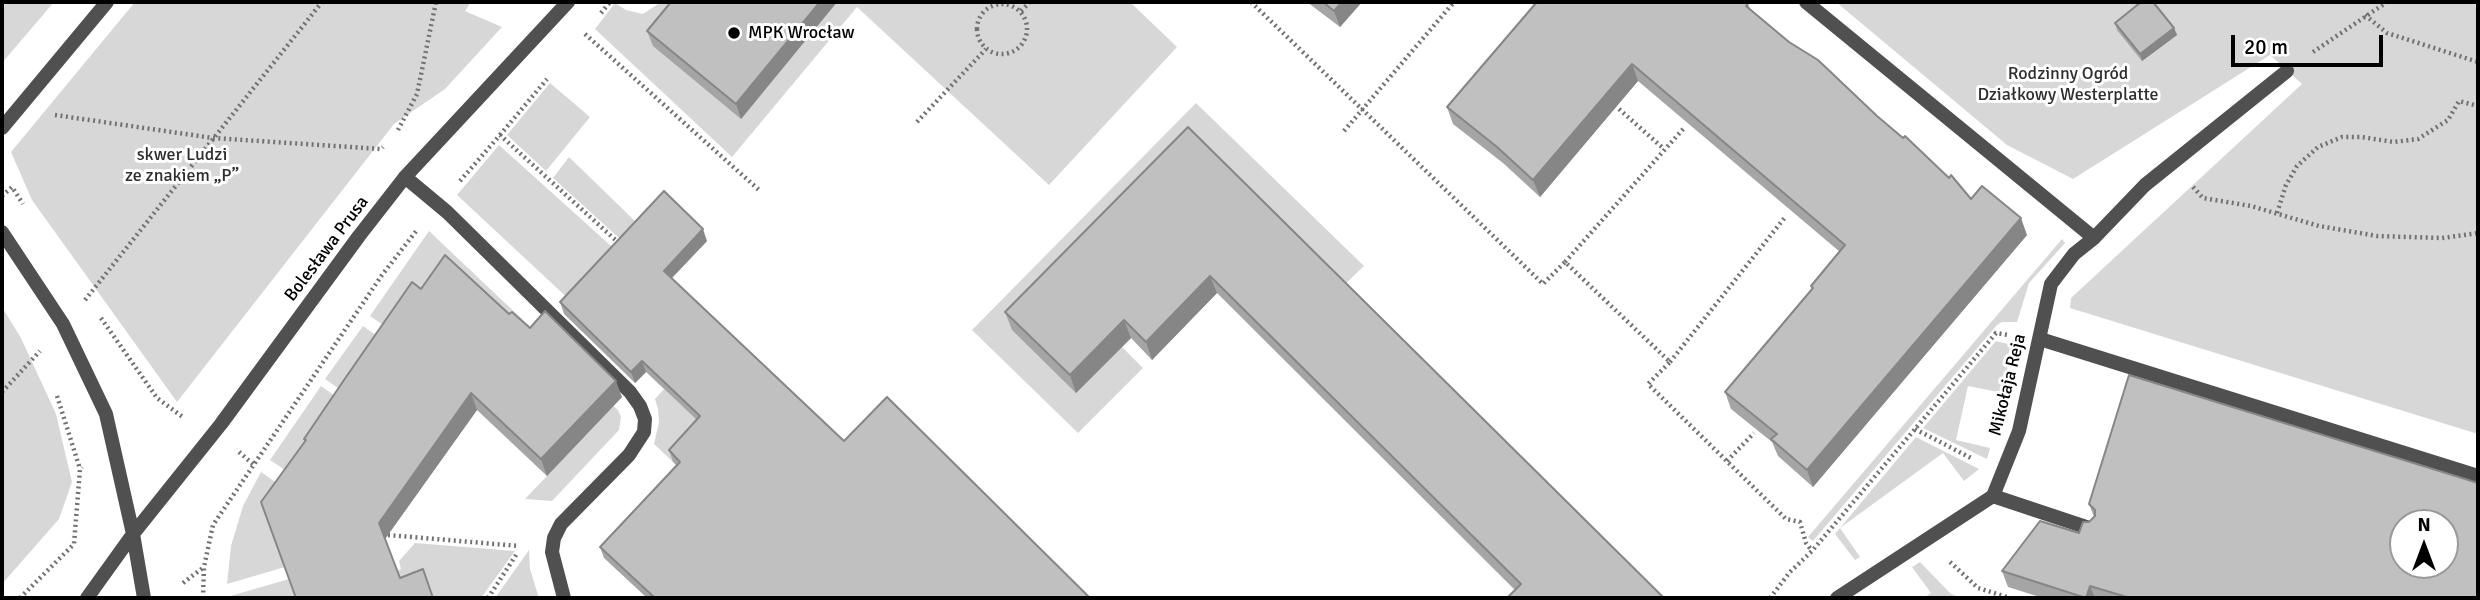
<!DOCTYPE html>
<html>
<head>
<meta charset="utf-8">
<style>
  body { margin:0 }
  #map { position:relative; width:2480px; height:600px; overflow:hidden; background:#fff; font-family:Signika,sans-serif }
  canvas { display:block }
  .frame { position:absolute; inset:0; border:4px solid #000; pointer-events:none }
  .north { position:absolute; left:2389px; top:509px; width:70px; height:70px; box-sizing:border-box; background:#fff; border:2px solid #999; border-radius:50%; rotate:0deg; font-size:19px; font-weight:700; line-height:28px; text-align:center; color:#000 }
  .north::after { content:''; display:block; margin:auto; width:24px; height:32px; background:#000; clip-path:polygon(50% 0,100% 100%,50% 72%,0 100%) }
  .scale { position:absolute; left:2231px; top:35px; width:152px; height:32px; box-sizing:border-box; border:4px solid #000; border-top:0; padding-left:9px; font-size:21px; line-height:24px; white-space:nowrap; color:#000; -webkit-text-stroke:5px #fff; paint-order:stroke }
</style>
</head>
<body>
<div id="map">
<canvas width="2480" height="600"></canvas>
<div class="frame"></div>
<div class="north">N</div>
<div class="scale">20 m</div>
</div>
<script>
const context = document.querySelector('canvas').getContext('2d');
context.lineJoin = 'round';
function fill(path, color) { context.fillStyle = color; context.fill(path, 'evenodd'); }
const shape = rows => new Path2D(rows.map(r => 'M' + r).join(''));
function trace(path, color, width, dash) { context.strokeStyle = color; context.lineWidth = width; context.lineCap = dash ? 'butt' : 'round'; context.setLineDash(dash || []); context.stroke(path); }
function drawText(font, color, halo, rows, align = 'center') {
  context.font = font + ' Signika,sans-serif'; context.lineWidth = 6; context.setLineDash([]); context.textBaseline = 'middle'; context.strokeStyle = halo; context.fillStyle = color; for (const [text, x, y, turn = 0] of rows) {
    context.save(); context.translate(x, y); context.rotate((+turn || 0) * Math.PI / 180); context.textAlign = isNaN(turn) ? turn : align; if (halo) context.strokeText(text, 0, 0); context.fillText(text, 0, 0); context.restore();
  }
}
fill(shape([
  [2,2,54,2,2,63],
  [135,2,471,2,465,11,502,27,445,89,394,124,177,402,32,200,11,152],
  [661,2,1130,2,1177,47,1049,185,857,7,732,157,595,29,615,3,626,10,643,14],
  [1836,2,2478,2,2478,434,2070,308,2071,298,2302,84,2270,55,2073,179,2007,145],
  [550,83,590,117,546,171,507,135],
  [1196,103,1364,266,1340,289,1195,145,1122,347,1143,368,1078,433,972,330],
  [499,145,620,254,573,303,457,195],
  [569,157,635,221,619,238,553,178],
  [429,231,618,410,621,417,619,430,552,501,525,499,606,414,404,339,370,316],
  [2062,239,2065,243,2029,283,2017,322,2002,322,1997,325,1813,541,1808,537],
  [2,307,21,338,56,414,72,482,59,519,2,584],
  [363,326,397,350,361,404,325,379],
  [1996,341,2012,345,2003,393,1968,386,1956,440,1990,448,1987,459,1923,428],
  [321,386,356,411,306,484,270,460],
  [664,389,705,427,673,462,654,444,659,422,658,409,655,399],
  [1916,437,1979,469,1964,481,1943,453,1840,528,1860,557,1855,560,1835,534],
  [261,472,297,497,285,567,227,584,231,546,243,506],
  [415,543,515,551,481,598,433,598,429,586,398,598,397,571,401,569,399,561],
  [529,550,530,569,539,598,495,598],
  [1920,562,1951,594,1962,598,1924,598,1931,593,1912,567],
  [289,579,296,598,227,598,227,597]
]), '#d7d7d7');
trace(shape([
  [1251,2,1543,284,1565,262,1670,362,1648,384,1786,519,1800,522,1806,543,1812,551],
  '977 29a25 25 0 1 1 50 0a25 25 0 1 1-50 0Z',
  [1021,11,1030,2],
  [601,13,610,2],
  [2365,15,2387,33,2478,62],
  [585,34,759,190],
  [2313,52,2387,2],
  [1619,109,1664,149],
  [55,115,213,138,381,149,383,147],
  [917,122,986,49],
  [398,130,417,94,436,2],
  [1344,131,1454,2],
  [500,135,547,79],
  [460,181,500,135,621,245],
  [2193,187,2203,198,2251,206,2319,226,2377,236,2442,238,2478,233],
  [2,196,12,187,23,204],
  [2277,213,2286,185,2297,166,2318,147,2342,137,2361,137,2394,142,2418,139,2448,120,2459,101,2478,106],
  [1565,262,1684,128],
  [85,300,322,2],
  [101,318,157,398,184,418],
  [1670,362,1786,216],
  [2,392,40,351],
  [57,396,80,469],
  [1915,429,1973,459],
  [239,452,254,465],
  [1727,461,1754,433],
  [388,535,519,546],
  [1950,562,1978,588,2010,598],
  [183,583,204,567],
  [20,598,74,544,80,469,82,467],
  [203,598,204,567,213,525,382,275,417,230],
  [488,598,518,552],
  [1770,598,1790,572,1812,551,1996,333,2008,335]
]), '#727272', 4.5, [2, 3.5]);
trace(shape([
  [1806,2,2094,238,2145,185,2287,71],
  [405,177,447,212,630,392,640,406,645,419,644,432,629,455,561,524,554,538,552,552,564,598],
  [2040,339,2478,476],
  [1993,496,2092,529]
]), '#505050', 14);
trace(shape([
  [2,128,107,2],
  [2,232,63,324,106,414,133,534,144,598],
  [87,598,133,534,221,424,359,236,405,177,568,2],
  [1837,598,1993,496,2019,431,2051,284,2074,254,2094,238]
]), '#505050', 14);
fill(shape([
  [837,2,741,119,653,46,647,31],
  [1307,2,1362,2,1340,27],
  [1534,2,1748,3,1750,9,1877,116,1971,199,2027,235,1813,487,1778,456,1772,442,1731,409,1725,392,1813,289,1811,286,1840,252,1638,81,1540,197,1503,163,1453,124,1447,107,1535,4],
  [2115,23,2174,28,2177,35,2142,61,2117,30],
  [1188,127,1664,598,1515,590,1217,293,1152,360,1131,338,1076,393,1012,330,1005,312],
  [707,241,672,278,844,441,1090,598,647,598,604,558,600,547,676,465,673,462,669,450,697,420,646,372,635,383,564,314,560,302],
  [421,289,509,314,622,397,547,476,477,410,385,539,400,578,433,598,296,598,305,441,304,439],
  [2089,504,2478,598,2043,598,2008,587,2002,571,2079,533,2094,517]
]), '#a5a5a5');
fill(shape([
  [820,2,837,2,741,119,736,104],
  [1342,2,1362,2,1340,27,1334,11],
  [2174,28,2177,35,2142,61,2140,54],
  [1632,64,1638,81,1540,197,1533,180],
  [2021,218,2027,235,1813,487,1807,470],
  [703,229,707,241,668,282,664,271],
  [1210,276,1217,293,1152,360,1146,342],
  [1124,320,1131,338,1076,393,1070,375],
  [642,361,646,372,635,383,631,372],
  [616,381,622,397,547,476,541,459],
  [471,393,477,410,385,539,379,523],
  [2090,586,2095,598,2087,598]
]), '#868686');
const building = shape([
  [671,2,820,2,736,104,647,31,671,2],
  [1323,2,1342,2,1334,11,1323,2],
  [1534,2,1746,2,1748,3,1746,6,1789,42,1818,60,1877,116,1903,138,1905,136,1949,178,1951,175,1971,199,1982,186,2021,218,1807,470,1771,439,1777,434,1725,392,1813,288,1811,286,1845,245,1632,64,1533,180,1497,147,1447,107,1536,3,1534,2],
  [2141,2,2153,2,2174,28,2140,54,2115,23,2141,2],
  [1188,127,1664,598,1507,598,1521,584,1210,276,1146,342,1124,320,1070,375,1005,312,1188,127],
  [664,191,703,229,664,271,844,441,887,397,1090,598,655,598,600,547,680,462,669,450,700,416,642,361,631,372,560,302,664,191],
  [445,255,509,314,512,312,530,328,545,311,616,381,541,459,471,393,379,523,400,578,423,569,433,598,296,598,261,502,306,440,304,439,344,380,412,282,421,289,445,255],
  [2129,375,2478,483,2478,598,2130,598,2090,586,2086,598,2002,571,2040,521,2079,533,2083,522,2089,522,2095,516,2095,510,2089,504,2129,375],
  [2403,523,2445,523,2445,565,2403,565,2403,523]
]);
fill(building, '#c0c0c0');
trace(building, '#868686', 2);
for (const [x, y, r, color] of [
  [734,33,7,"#000"]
]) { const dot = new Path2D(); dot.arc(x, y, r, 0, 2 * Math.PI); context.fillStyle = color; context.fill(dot); trace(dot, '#fff', 2.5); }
drawText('18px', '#000', '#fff', [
  ["MPK Wrocław",748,33]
], 'left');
drawText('18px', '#2e2e2e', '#fff', [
  ["Rodzinny Ogród",2068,74],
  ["Działkowy Westerplatte",2068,95],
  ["skwer Ludzi",182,155],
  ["ze znakiem „P”",182,176]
]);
drawText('18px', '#000', '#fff', [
  ["Bolesława Prusa",327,249,-53],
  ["Mikołaja Reja",2008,385,-76]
]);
</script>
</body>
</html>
